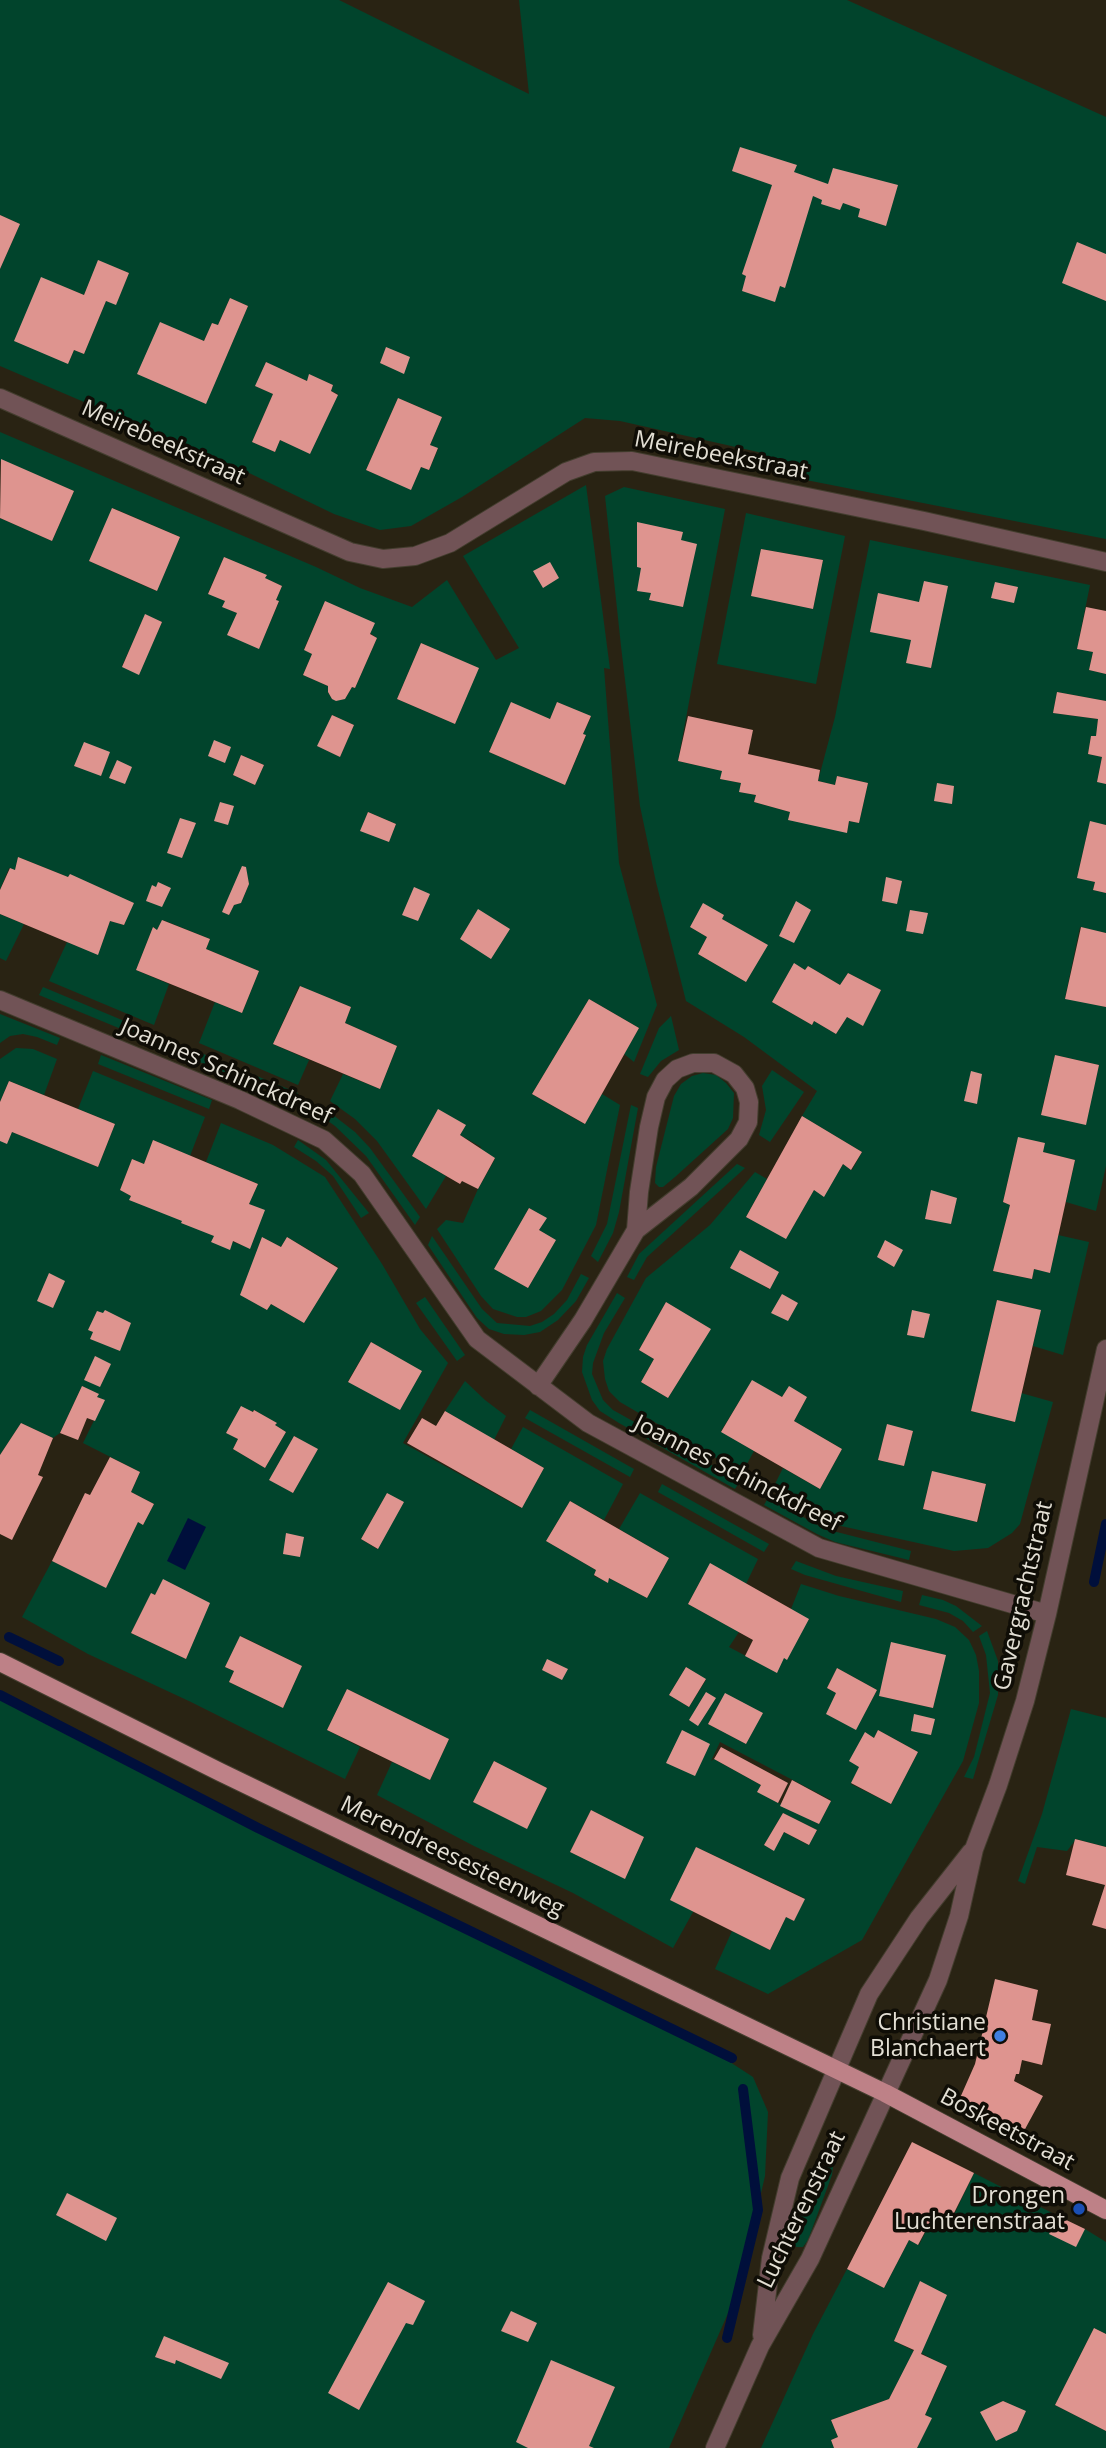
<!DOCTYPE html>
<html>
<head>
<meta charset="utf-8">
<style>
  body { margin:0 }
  canvas { display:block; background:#292313 }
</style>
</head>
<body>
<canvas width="1106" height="2448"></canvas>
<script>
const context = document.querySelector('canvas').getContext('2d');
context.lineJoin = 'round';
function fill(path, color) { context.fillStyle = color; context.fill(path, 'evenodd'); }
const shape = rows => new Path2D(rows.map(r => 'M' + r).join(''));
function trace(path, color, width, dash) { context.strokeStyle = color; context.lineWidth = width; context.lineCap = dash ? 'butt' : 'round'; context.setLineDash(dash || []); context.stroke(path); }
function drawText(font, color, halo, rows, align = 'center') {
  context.font = font + ' "Open Sans",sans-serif'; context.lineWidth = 7; context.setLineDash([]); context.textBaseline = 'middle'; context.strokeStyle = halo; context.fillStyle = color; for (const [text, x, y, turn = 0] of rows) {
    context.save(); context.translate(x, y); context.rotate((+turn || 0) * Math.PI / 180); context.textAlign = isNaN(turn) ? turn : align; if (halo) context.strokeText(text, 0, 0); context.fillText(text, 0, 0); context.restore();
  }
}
fill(shape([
  [0,0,339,0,529,94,519,0,847,0,1106,117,1106,539,806,480,758,452,620,421,585,418,462,497,411,526,380,530,334,514,245,471,0,366,0,269,20,224,0,215],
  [98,261,129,273,116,304,106,301,84,354,74,350,68,364,42,278,84,295],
  [230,298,248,306,206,403,160,323,204,341,212,323,218,325],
  [266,362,307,381,310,375,333,385,331,391,338,394,310,453,280,440,275,452,252,442,273,394,256,386],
  [398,398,442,417,430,445,438,449,429,470,421,467,411,489,366,470],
  [0,432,316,567,360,588,412,607,447,580,496,660,519,648,463,556,586,485,610,669,604,668,619,863,657,1005,634,1062,624,1054,639,1028,589,999,532,1094,584,1124,602,1094,620,1105,596,1225,562,1290,541,1311,526,1317,517,1317,493,1309,481,1296,437,1229,446,1220,463,1223,478,1189,495,1159,480,1149,481,1147,460,1135,465,1125,438,1110,412,1156,446,1176,426,1209,377,1141,355,1119,330,1101,343,1074,380,1089,397,1046,345,1023,351,1007,299,986,273,1044,309,1060,298,1085,199,1043,215,1002,242,1013,259,971,206,949,210,939,163,920,157,930,153,927,136,970,169,984,154,1025,49,981,67,942,98,954,110,921,124,925,133,903,70,875,68,877,18,857,15,870,9,868,0,890,0,518,52,541,74,491,1,460,0,462],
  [113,508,180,537,156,591,89,561],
  [224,557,266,575,265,578,282,586,276,600,279,602,259,648,237,613,223,607,225,601,208,593],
  [325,601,377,638,355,688,352,687,345,699,332,699,328,692,328,686,303,675,312,654,304,649],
  [145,615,162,622,138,674,122,666],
  [421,643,478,668,455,724,397,699],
  [557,702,591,717,583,734,586,736,565,785,489,752,511,703,550,719],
  [332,715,354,725,340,757,318,746],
  [241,755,264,765,255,785,233,775],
  [368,812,396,824,389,841,361,831],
  [242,867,245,867,249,884,241,903,234,905,229,915,223,912],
  [529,1208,546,1218,539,1230,555,1240,528,1288,495,1269],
  [624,487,725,509,678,761,722,771,721,779,741,783,740,792,756,795,754,802,790,812,847,832,849,821,859,823,868,783,837,776,835,785,818,781,835,717,870,540,1090,585,1077,649,1093,652,1089,670,1106,674,1106,701,1057,692,1053,713,1098,719,1096,736,1091,736,1088,754,1102,757,1097,781,1106,784,1106,825,1090,822,1077,877,1095,882,1093,890,1106,893,1106,933,1080,927,1065,998,1106,1007,1106,1166,1096,1211,1066,1202,1075,1160,1043,1152,1018,1138,1003,1202,1010,1205,993,1271,1032,1279,1034,1269,1050,1272,1058,1235,1089,1242,1063,1355,1033,1346,1040,1310,997,1300,971,1411,1014,1422,1021,1393,1053,1402,1020,1524,1012,1533,988,1548,954,1551,832,1524,772,1490,783,1468,820,1489,842,1449,794,1421,807,1397,789,1387,782,1397,752,1381,721,1431,754,1451,742,1473,620,1402,609,1391,605,1379,603,1361,607,1349,646,1278,710,1225,755,1172,767,1179,746,1217,786,1238,814,1190,824,1196,843,1164,852,1170,862,1152,802,1116,817,1091,744,1037,686,1001,656,882,640,806,621,646,605,496],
  [703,904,722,919,767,945,746,982,698,954,707,937,690,927],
  [794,964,805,970,808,966,840,985,848,973,881,990,863,1025,847,1017,836,1034,814,1021,812,1025,772,1002],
  [1055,1055,1099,1065,1085,1124,1041,1114],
  [740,1251,779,1272,769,1289,731,1267],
  [666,1302,710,1329,668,1398,641,1382,654,1359,639,1350],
  [887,1425,913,1432,904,1466,878,1460],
  [932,1472,986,1484,978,1522,923,1509],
  [746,513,845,536,816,684,717,664],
  [761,549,823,560,813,609,751,595],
  [0,914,24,924,6,961,0,958],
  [43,987,153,1033,150,1041,39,995],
  [0,1014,60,1038,57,1045,37,1037,23,1034,10,1036,0,1043],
  [671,1016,679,1050,661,1061,648,1077,640,1074,659,1028],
  [184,1046,298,1093,294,1101,180,1054],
  [16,1048,33,1049,57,1059,44,1095,9,1081,0,1102,0,1059],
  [101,1055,212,1100,209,1109,98,1064],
  [772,1070,804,1092,770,1142,759,1135,766,1110,762,1086],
  [93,1071,205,1117,190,1156,153,1140,144,1164,132,1159,120,1190,131,1196,130,1200,234,1239,233,1242,250,1248,249,1204,258,1184,206,1162,221,1123,273,1145,325,1177,382,1264,420,1329,448,1363,403,1443,521,1508,544,1468,511,1449,523,1427,623,1484,604,1520,570,1501,546,1541,596,1570,594,1576,607,1582,609,1578,647,1598,669,1558,619,1529,640,1493,758,1559,746,1584,710,1564,688,1604,739,1632,729,1647,776,1672,791,1609,801,1584,839,1596,936,1619,955,1627,969,1640,976,1655,979,1671,979,1703,963,1761,862,1940,768,1994,715,1969,732,1931,770,1950,786,1917,794,1921,804,1898,696,1847,693,1912,673,1948,573,1893,474,1846,377,1795,392,1762,430,1780,449,1739,347,1689,327,1730,360,1747,345,1779,191,1702,88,1654,22,1617,52,1561,106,1587,138,1522,143,1525,154,1504,131,1492,140,1472,83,1443,104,1400,97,1397,98,1394,82,1386,60,1433,53,1438,21,1423,0,1455,0,1140,7,1142,12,1132,98,1167,115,1124,78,1109],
  [262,1237,281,1247,287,1237,338,1267,304,1323,271,1304,267,1310,241,1295],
  [371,1342,421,1371,400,1409,348,1381],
  [254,1410,276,1423,275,1425,286,1432,265,1468,233,1449,238,1439,226,1432],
  [294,1436,317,1450,293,1493,270,1480],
  [387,1493,378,1548,377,1549,361,1539],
  [151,1594,209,1603,186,1659,131,1633],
  [241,1636,302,1666,283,1708,229,1682,234,1671,225,1667],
  [891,1643,945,1655,933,1708,880,1696],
  [686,1667,706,1680,689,1707,669,1695],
  [837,1668,877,1690,856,1729,836,1693,827,1688],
  [725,1694,762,1713,746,1744,708,1724],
  [878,1730,918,1752,891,1804,851,1784,859,1767,865,1733,874,1738],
  [720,1742,831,1800,819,1824,758,1792,761,1785,714,1759,711,1761],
  [494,1761,547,1788,527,1828,473,1802],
  [591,1810,644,1837,625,1878,570,1852],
  [783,1813,817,1830,808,1845,784,1832,774,1850,764,1845],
  [703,1073,716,1075,726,1083,734,1093,733,1118,728,1129,675,1177,663,1187,659,1187,655,1183,656,1167,674,1096,681,1084,692,1076],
  [631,1105,638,1108,619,1212,613,1233,598,1262,591,1256,607,1224],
  [324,1108,355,1132,370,1148,420,1217,415,1225,366,1156,335,1126,321,1116],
  [298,1140,326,1160,369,1213,361,1218,333,1176,316,1161,294,1147],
  [737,1164,745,1168,647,1257,634,1280,627,1277,639,1254],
  [432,1236,482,1309,497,1323,530,1326,542,1322,554,1314,567,1300,581,1274,589,1278,576,1301,558,1320,540,1332,524,1335,504,1334,489,1329,477,1318,428,1245],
  [617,1293,625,1298,604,1333,593,1363,592,1374,603,1400,613,1410,740,1481,735,1489,619,1423,600,1411,592,1400,582,1372,583,1357,587,1345],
  [425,1297,465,1355,457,1361,416,1303],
  [465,1381,485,1400,506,1416,494,1440,445,1411],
  [530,1410,634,1469,630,1477,525,1418],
  [662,1484,769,1544,764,1552,658,1492],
  [768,1498,825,1529,911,1551,909,1560,835,1542,817,1534,764,1505],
  [796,1561,836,1576,903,1591,901,1602,805,1575,791,1569],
  [922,1595,943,1600,956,1606,982,1626,973,1632,963,1621,949,1613,919,1605],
  [987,1631,998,1661,998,1695,973,1779,964,1777,974,1757,990,1693,986,1655,979,1636],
  [0,1696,713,2051,753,2077,768,2112,765,2176,739,2288,669,2448,0,2448],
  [1071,1709,1106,1718,1106,1847,1076,1839,1067,1851,1037,1847,1025,1884,1018,1881,1042,1814],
  [835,2151,832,2175,808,2240,803,2247,796,2247,792,2242,794,2231,809,2191],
  [974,2173,1058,2216,1050,2233,1085,2229,1106,2242,1106,2334,1094,2328,1055,2405,1106,2431,1106,2448,917,2448,931,2418,925,2415,947,2367,921,2353,946,2295,920,2282,894,2341,914,2351,889,2399,831,2420,838,2437,831,2440,834,2448,761,2448,813,2334,847,2269,884,2288,909,2240,919,2245,935,2213,951,2221],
  [1003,2401,1025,2412,1017,2430,996,2440,981,2412]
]), '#01442c');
fill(shape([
  [188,1518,206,1527,185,1570,167,1561]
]), '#000f3b');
trace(shape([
  [1094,1582,1106,1524],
  [9,1637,59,1661],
  [0,1695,258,1828,732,2058],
  [727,2338,758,2210,743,2089]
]), '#000f3b', 10);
fill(shape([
  [740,147,797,165,794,172,828,184,833,168,898,185,886,226,858,217,860,209,843,203,840,210,821,204,822,200,813,196,785,288,780,286,775,302,742,291,746,276,742,274,772,185,732,171],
  [0,215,20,224,0,269],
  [1077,242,1106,254,1106,301,1062,283],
  [98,260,129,273,116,305,106,301,84,354,74,350,68,364,14,341,41,277,84,295],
  [230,298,248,306,206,404,137,374,160,322,204,341,212,323,218,325],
  [386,347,410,357,404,374,380,363],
  [266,362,307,381,309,374,333,385,331,391,338,395,310,454,280,440,275,452,252,442,273,394,255,386],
  [398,398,442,417,430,445,438,448,429,470,421,467,411,490,366,470],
  [1,459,74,491,52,541,0,518],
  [112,508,180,537,157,591,89,561],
  [637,522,683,532,681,540,697,544,683,607,649,600,651,593,637,591,641,568,637,567],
  [761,549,823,560,813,609,751,596],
  [224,557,267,575,265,578,282,586,276,600,279,601,259,649,227,635,237,613,222,607,225,601,208,594],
  [550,562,559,578,543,588,533,571],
  [924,581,948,586,931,668,906,663,911,640,870,632,878,593,919,602],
  [995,582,1018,587,1014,603,991,598],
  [325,601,375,623,370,634,377,638,355,688,352,687,345,699,336,701,332,699,328,692,328,686,303,675,312,654,304,650],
  [1086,607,1106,611,1106,674,1089,670,1093,652,1077,649],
  [145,614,162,622,139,675,122,667],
  [421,643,479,668,455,724,397,699],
  [1057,692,1106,701,1106,784,1097,782,1102,757,1088,754,1091,736,1096,736,1098,719,1053,713],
  [511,702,550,719,557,702,591,716,583,734,586,735,565,785,489,752],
  [332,715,354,725,340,757,317,746],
  [688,716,753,730,748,754,820,770,818,781,835,785,837,776,868,783,859,823,849,821,847,833,788,820,790,812,754,802,756,795,739,792,741,783,720,779,722,771,678,761],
  [214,740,231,747,225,763,208,756],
  [84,742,110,752,101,776,74,766],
  [241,755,264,765,255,785,233,775],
  [117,760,132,767,125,784,109,778],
  [937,783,954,786,952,804,934,801],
  [220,802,234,806,228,825,214,821],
  [368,812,396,824,389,842,360,831],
  [180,818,196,823,182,858,167,853],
  [1090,821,1106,825,1106,893,1093,890,1095,882,1077,878],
  [18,857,68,877,70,874,134,903,124,925,110,921,98,955,0,914,0,890,10,868,15,870],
  [242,866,246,867,249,884,241,903,234,905,229,915,222,912],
  [886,877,902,881,897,904,882,901],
  [158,882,171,888,162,907,146,901,152,885,156,887],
  [414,887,430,894,418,921,402,915],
  [796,901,811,910,794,943,779,936],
  [703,903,724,915,722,919,768,945,746,982,698,954,707,937,690,927],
  [478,909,510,929,491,959,460,939],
  [910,910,928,913,923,934,906,931],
  [162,920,210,939,206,949,259,971,242,1013,136,970,153,927,157,930],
  [1081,927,1106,933,1106,1007,1065,999],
  [794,963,805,970,808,966,840,985,848,973,881,990,863,1026,847,1017,836,1034,814,1021,812,1025,772,1002],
  [300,986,351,1007,345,1023,397,1046,380,1089,273,1044],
  [589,999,639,1028,585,1124,532,1094],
  [1055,1055,1099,1065,1086,1125,1041,1115],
  [971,1071,982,1074,977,1104,964,1101],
  [9,1081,115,1124,98,1167,12,1132,7,1144,0,1141,0,1102],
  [438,1109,466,1125,460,1135,495,1158,478,1189,462,1181,460,1184,412,1156],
  [802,1116,862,1152,851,1170,843,1164,824,1197,814,1190,786,1239,746,1217],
  [1018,1137,1045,1143,1043,1152,1075,1160,1050,1273,1034,1269,1032,1279,993,1271,1010,1205,1003,1202],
  [153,1140,258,1184,249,1204,265,1210,250,1249,233,1241,230,1250,211,1242,214,1236,181,1223,182,1221,129,1200,131,1196,120,1190,132,1159,144,1164],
  [931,1190,957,1198,951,1224,925,1219],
  [529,1208,547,1218,539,1230,556,1240,528,1288,494,1269],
  [262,1237,281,1247,287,1237,338,1268,304,1323,271,1304,267,1310,240,1295],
  [885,1240,903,1250,894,1267,877,1257],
  [740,1250,779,1272,770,1289,730,1268],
  [49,1273,65,1281,53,1308,37,1301],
  [782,1294,798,1303,788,1321,771,1313],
  [997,1300,1041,1310,1015,1422,971,1411],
  [666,1302,711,1329,668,1398,641,1382,654,1359,639,1350],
  [105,1310,131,1323,120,1351,90,1339,93,1332,88,1330,97,1311,103,1313],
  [912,1310,930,1314,924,1338,907,1335],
  [371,1342,422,1371,400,1410,348,1382],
  [95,1356,111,1364,100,1387,84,1380],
  [752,1380,782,1397,789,1386,807,1397,794,1421,842,1449,820,1489,721,1432],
  [82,1386,99,1394,97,1397,105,1400,95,1421,87,1418,78,1440,60,1433],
  [241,1406,253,1412,254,1410,277,1423,275,1425,286,1432,265,1468,233,1449,238,1439,226,1433],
  [445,1411,544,1468,522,1508,407,1443,422,1418,436,1426],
  [21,1423,53,1438,38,1475,43,1477,12,1540,0,1534,0,1455],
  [887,1424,913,1431,904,1466,878,1460],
  [294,1436,318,1449,293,1493,269,1480],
  [110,1457,140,1472,131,1492,154,1504,143,1525,138,1522,106,1588,52,1561,85,1493,90,1495],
  [932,1471,986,1484,977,1522,923,1509],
  [387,1493,404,1502,378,1549,361,1539],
  [570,1501,669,1558,647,1598,609,1578,608,1583,594,1575,596,1570,546,1541],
  [286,1533,304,1537,300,1557,283,1554],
  [710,1563,809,1619,787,1660,784,1658,777,1673,745,1656,753,1640,688,1604],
  [163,1579,210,1603,186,1659,131,1633,151,1593,155,1595],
  [240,1636,302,1666,283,1708,229,1682,234,1671,225,1667],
  [891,1642,946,1655,933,1708,879,1696],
  [547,1659,568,1669,562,1680,542,1670],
  [686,1667,706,1679,689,1707,669,1695],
  [837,1668,877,1690,856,1730,826,1714,836,1693,827,1688],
  [347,1689,449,1739,430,1780,327,1730],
  [706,1692,716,1698,698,1726,689,1720],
  [725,1693,763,1713,746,1744,708,1724],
  [914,1714,935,1719,931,1735,911,1731],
  [682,1730,710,1744,695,1776,666,1763],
  [878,1730,918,1752,891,1804,851,1783,859,1767,849,1761,865,1732,874,1738],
  [721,1747,788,1783,778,1803,757,1792,761,1785,714,1759],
  [494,1761,547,1788,527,1829,473,1802],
  [792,1780,831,1801,819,1824,780,1806],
  [591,1810,644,1837,625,1879,570,1852],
  [783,1813,817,1830,809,1845,784,1832,774,1851,764,1845],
  [1075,1839,1106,1847,1106,1929,1092,1925,1105,1885,1066,1875],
  [696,1847,805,1899,794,1921,786,1917,770,1950,670,1900],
  [995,1979,1038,1990,1032,2020,1051,2024,1042,2065,1022,2060,1019,2074,1016,2074,1014,2081,1043,2096,1024,2131,960,2098,975,2064],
  [912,2142,974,2173,950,2221,935,2213,918,2245,909,2240,884,2288,847,2269],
  [67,2193,117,2218,106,2241,56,2215],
  [1058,2216,1085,2229,1076,2247,1049,2234],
  [920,2281,947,2295,921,2354,947,2366,925,2415,932,2418,917,2448,834,2448,831,2440,838,2437,831,2420,889,2399,914,2350,894,2341],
  [388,2282,425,2301,413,2325,406,2323,359,2410,328,2393],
  [511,2311,537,2323,528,2342,501,2331],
  [1094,2328,1106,2334,1106,2431,1055,2405],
  [164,2336,229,2363,221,2379,176,2360,175,2364,155,2357],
  [551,2360,615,2387,589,2446,594,2448,528,2448,516,2442],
  [1003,2401,1026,2411,1017,2431,996,2441,980,2412]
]), '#de948f');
const minor = shape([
  [0,398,350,552,383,559,415,556,450,543,566,472,594,462,632,461,924,521,1106,562],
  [0,1000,240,1100,324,1140,362,1174,477,1339,588,1423,819,1548,1047,1614],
  [538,1386,583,1320,636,1230,691,1187,739,1139,748,1122,749,1102,745,1088,734,1074,714,1063,693,1063,677,1069,665,1080,656,1097,649,1127,639,1192,636,1230],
  [762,2335,771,2258,790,2178,869,1994,919,1918,971,1852],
  [715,2448,760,2346,810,2259,938,1980,959,1916,974,1849,998,1785,1025,1701,1047,1614,1106,1349]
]);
const major = shape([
  [0,1662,220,1772,885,2093,1106,2210]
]);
trace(minor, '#433d2e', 20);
trace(major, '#433d2e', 20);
trace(minor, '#715356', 18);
trace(major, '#be8187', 18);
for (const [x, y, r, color] of [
  [1000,2036,7,"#3f7fe0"],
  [1079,2209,7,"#1a4fb4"]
]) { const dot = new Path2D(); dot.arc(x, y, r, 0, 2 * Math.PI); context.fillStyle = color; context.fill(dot); trace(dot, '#0f0d06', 2.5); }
drawText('23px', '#e3dfd4', '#0f0d06', [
  ["Meirebeekstraat",163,443,24],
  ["Meirebeekstraat",721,456,11],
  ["Joannes Schinckdreef",226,1072,24],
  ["Joannes Schinckdreef",737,1474,27],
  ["Gavergrachtstraat",1024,1596,-77],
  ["Merendreesesteenweg",452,1857,26],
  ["Boskeetstraat",1007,2130,28],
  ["Luchterenstraat",802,2210,-64]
]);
drawText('23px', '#e3dfd4', '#0f0d06', [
  ["Christiane",986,2023],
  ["Blanchaert",986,2049],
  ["Drongen",1065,2196],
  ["Luchterenstraat",1065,2222]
], 'right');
</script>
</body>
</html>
